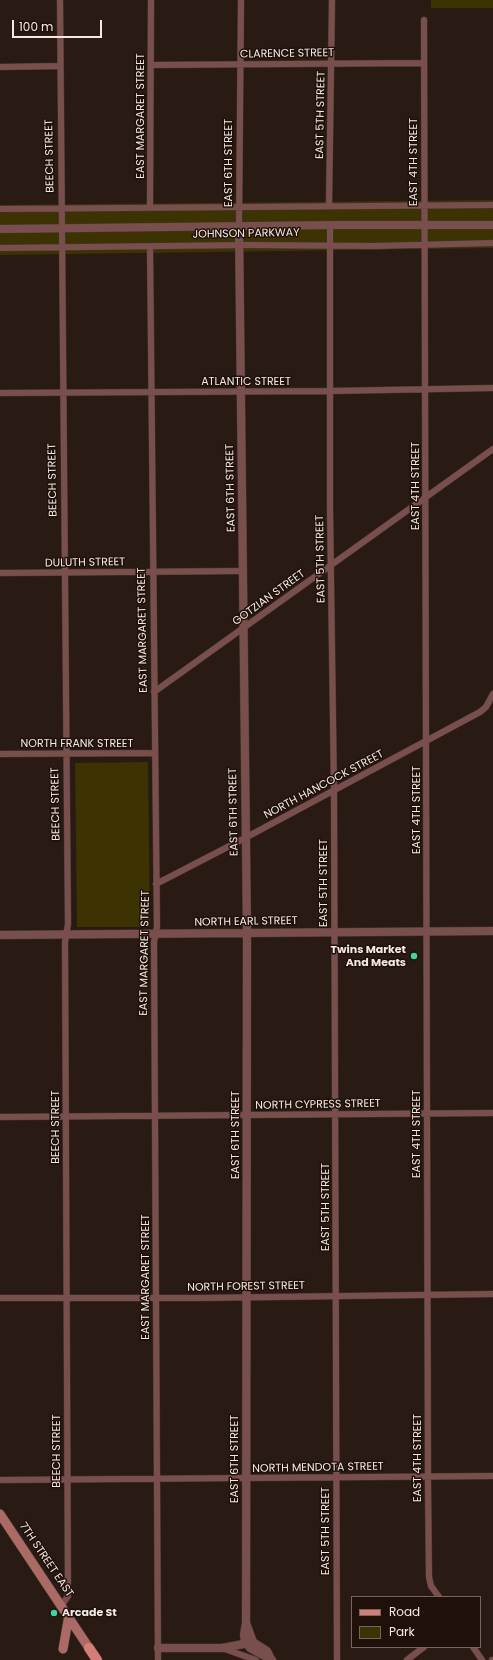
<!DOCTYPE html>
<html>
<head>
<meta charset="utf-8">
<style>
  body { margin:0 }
  #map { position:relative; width:493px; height:1660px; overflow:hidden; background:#291b13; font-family:Poppins,sans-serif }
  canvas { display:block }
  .legend { position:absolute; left:351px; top:1596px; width:130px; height:52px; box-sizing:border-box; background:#1f110a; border:1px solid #746761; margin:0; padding:5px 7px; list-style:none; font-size:12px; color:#f4e9e4 }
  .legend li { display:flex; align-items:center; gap:8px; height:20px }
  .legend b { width:20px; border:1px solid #746761 }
  .scale { position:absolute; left:12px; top:20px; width:90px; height:18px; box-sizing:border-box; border:2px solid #f4e9e4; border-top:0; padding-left:5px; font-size:12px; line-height:14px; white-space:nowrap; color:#f4e9e4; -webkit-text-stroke:3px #1f110a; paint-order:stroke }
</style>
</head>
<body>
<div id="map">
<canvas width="493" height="1660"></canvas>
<ul class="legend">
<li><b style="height:5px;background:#d37f78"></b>Road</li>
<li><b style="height:11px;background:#3d3202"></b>Park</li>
</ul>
<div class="scale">100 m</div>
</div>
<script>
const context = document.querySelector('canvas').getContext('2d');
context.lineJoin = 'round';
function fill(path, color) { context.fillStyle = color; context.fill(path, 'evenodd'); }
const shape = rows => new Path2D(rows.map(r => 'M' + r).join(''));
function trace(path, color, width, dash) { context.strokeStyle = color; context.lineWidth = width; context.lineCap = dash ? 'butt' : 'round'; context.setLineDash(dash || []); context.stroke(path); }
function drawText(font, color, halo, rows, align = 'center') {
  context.font = font + ' Poppins,sans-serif'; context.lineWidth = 3; context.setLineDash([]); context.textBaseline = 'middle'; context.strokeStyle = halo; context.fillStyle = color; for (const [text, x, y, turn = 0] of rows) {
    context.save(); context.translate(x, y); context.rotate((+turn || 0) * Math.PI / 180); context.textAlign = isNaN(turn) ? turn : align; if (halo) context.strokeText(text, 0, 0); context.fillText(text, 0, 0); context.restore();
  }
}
fill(shape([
  [431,0,493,0,493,8,431,8],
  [493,200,493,248,0,255,0,205],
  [148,762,150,927,77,927,75,763]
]), '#3d3202');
const minor = shape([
  [60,0,68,924,65,942,68,1596,62,1605],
  [424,20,428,1484,429,1577,431,1586,439,1597],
  [151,65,424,63],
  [0,67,60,66],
  [329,206,332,0],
  [150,208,151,0],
  [0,209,493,205],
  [330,226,330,509,334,791,337,1660],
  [239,227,241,0],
  [150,247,157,927,154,942,158,1660],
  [0,248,247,245,374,246,493,243],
  [0,393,330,391,493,388],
  [0,573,243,571],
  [154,692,493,449],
  [0,754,154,753],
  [156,884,245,838,480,712,486,707,493,694],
  [0,1117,493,1113],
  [0,1298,200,1298,493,1294],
  [0,1480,493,1476],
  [473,1647,482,1660],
  [222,1648,256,1660],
  [407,1660,424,1647],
  [492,1660,493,1660]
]);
const tertiary = shape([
  [239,227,247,933,246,1623,244,1635,245,1641,250,1648,272,1660],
  [0,229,337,225,493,225],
  [0,935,493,931],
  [246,1623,253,1642,267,1651,271,1659],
  [158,1648,222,1648,249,1643,255,1644]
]);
const secondary = shape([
  [0,1514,89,1648],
  [63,1649,69,1615]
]);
const primary = shape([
  [89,1648,97,1660]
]);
trace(minor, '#453830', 7);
trace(tertiary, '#453830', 9);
trace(secondary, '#453830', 10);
trace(primary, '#453830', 11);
trace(minor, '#784f4c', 6);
trace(tertiary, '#784f4c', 8);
trace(secondary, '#ab6a65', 9);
trace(primary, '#d37f78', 10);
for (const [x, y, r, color] of [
  [414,956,4,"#42d4a0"],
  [54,1613,4,"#42d4a0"]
]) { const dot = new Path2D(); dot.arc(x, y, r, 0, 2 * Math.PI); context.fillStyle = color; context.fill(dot); trace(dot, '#1f110a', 1.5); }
drawText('11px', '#f4e9e4', '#1f110a', [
  ["CLARENCE STREET",287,54,-1],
  ["EAST 5TH STREET",321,115,-89],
  ["EAST MARGARET STREET",141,116,-90],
  ["BEECH STREET",50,156,-91],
  ["EAST 4TH STREET",414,162,-90],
  ["EAST 6TH STREET",229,163,-90],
  ["JOHNSON PARKWAY",246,234,-1],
  ["ATLANTIC STREET",246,382],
  ["BEECH STREET",53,480,-91],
  ["EAST 4TH STREET",416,486,-90],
  ["EAST 6TH STREET",231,488,-91],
  ["EAST 5TH STREET",321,559,-91],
  ["DULUTH STREET",85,563,-1],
  ["GOTZIAN STREET",269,598,-36],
  ["EAST MARGARET STREET",143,630,-91],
  ["NORTH FRANK STREET",77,744],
  ["NORTH HANCOCK STREET",324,785,-28],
  ["BEECH STREET",56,804,-91],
  ["EAST 4TH STREET",417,810,-90],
  ["EAST 6TH STREET",234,812,-91],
  ["EAST 5TH STREET",324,883,-90],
  ["NORTH EARL STREET",246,922,-1],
  ["EAST MARGARET STREET",145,953,-89],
  ["NORTH CYPRESS STREET",318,1105,-1],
  ["BEECH STREET",56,1127,-90],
  ["EAST 4TH STREET",417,1134,-90],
  ["EAST 6TH STREET",236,1135,-90],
  ["EAST 5TH STREET",326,1207,-90],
  ["EAST MARGARET STREET",146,1277,-90],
  ["NORTH FOREST STREET",246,1287,-1],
  ["BEECH STREET",57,1451,-90],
  ["EAST 4TH STREET",418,1458,-90],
  ["EAST 6TH STREET",235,1459,-90],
  ["NORTH MENDOTA STREET",318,1468,-1],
  ["EAST 5TH STREET",326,1531,-90],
  ["7TH STREET EAST",46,1560,56]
]);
drawText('bold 11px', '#f4e9e4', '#1f110a', [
  ["Twins Market",406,950],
  ["And Meats",406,963],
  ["Arcade St",62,1613,"left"]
], 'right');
</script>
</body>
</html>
